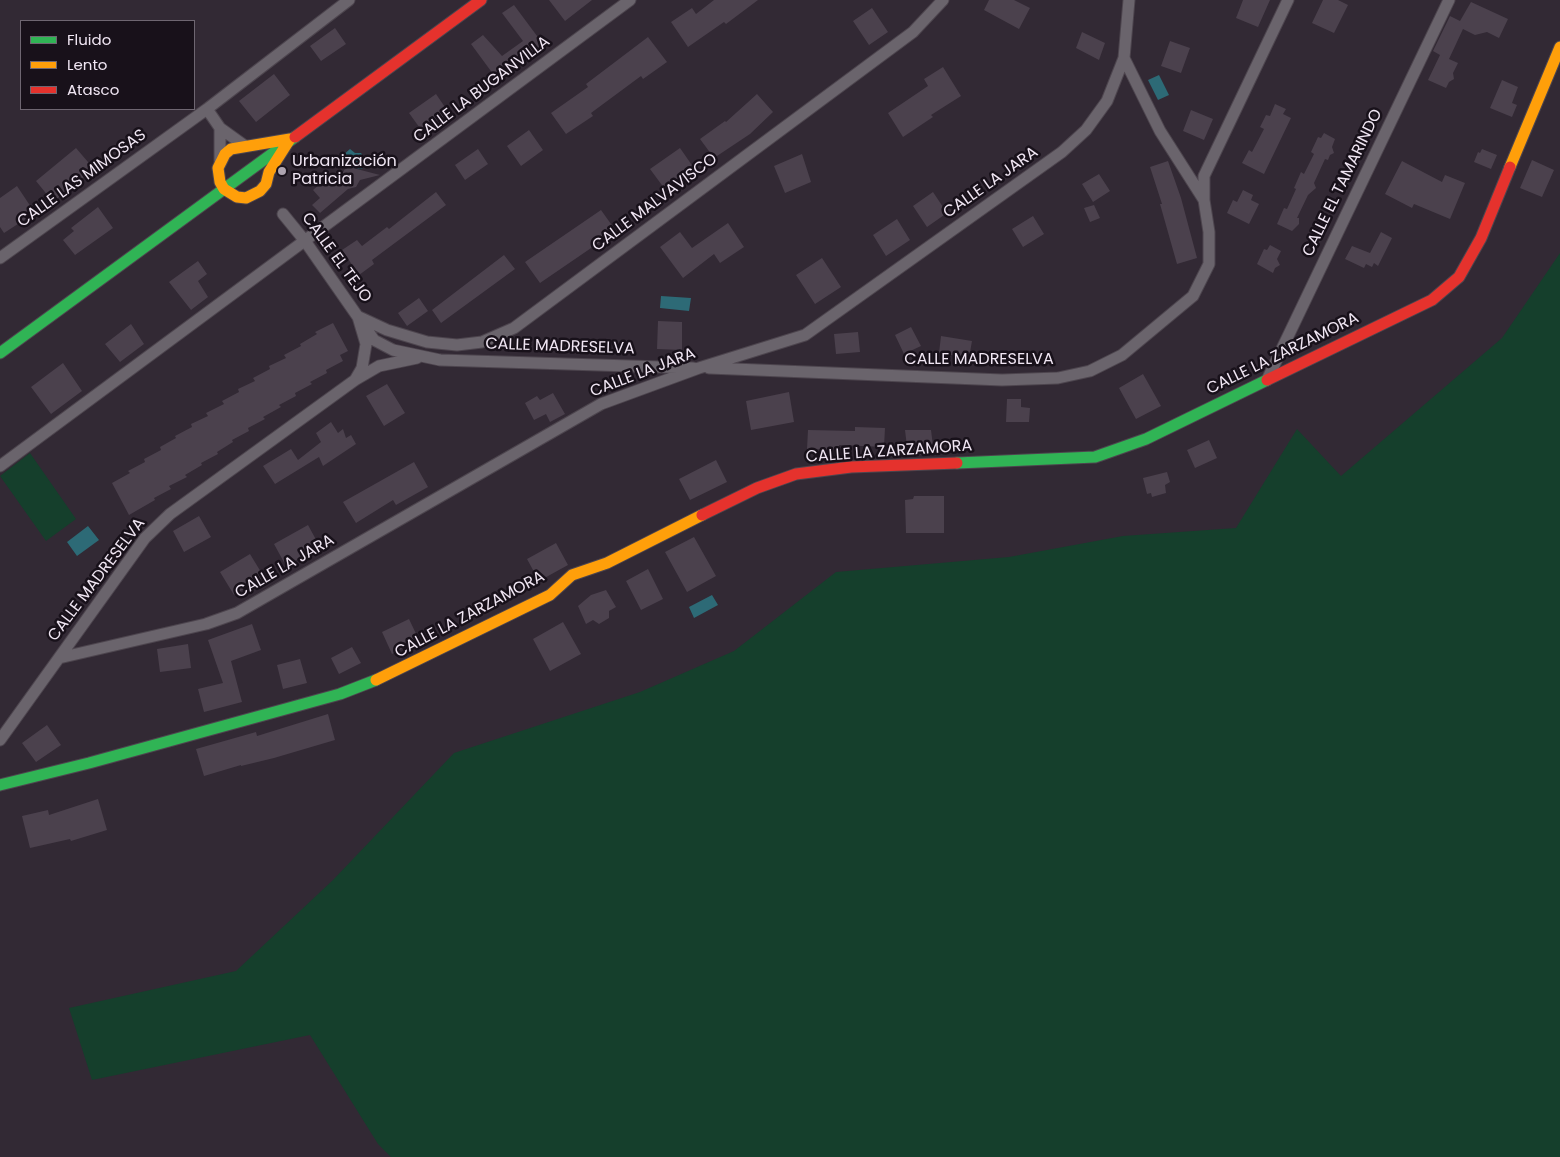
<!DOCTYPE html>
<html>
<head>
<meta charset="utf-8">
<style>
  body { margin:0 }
  #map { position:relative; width:1560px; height:1157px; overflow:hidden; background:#322934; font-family:Poppins,sans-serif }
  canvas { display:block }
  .legend { position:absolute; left:20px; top:20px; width:175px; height:90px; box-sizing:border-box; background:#18111a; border:1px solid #6e6671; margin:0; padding:6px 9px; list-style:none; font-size:15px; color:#f0e6f3 }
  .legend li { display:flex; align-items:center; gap:10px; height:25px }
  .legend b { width:25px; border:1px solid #6e6671 }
</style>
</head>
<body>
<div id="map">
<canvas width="1560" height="1157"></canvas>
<ul class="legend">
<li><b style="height:6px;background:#30b455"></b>Fluido</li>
<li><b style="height:6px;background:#ff9f0a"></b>Lento</li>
<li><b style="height:6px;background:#e5322d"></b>Atasco</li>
</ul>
</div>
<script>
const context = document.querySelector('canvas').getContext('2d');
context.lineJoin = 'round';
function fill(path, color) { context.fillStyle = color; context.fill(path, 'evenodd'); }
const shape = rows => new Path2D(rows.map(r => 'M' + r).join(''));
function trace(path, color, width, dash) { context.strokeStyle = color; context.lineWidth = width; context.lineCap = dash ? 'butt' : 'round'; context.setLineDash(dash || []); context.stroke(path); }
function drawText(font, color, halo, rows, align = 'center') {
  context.font = font + ' Poppins,sans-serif'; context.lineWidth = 5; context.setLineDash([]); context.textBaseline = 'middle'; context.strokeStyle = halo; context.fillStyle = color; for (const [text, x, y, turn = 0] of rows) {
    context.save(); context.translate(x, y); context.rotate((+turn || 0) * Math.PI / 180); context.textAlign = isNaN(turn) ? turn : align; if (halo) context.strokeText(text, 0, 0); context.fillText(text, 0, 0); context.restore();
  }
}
fill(shape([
  [1560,253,1560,1157,391,1157,378,1144,310,1035,92,1080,69,1008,236,971,333,880,454,753,640,692,734,651,836,572,1009,557,1123,536,1236,528,1297,429,1341,476,1502,338],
  [30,453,76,519,46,541,0,476]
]), '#153f2c');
fill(shape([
  [1159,75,1169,95,1158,100,1148,80],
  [350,149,355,153,361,153,365,159,365,164,362,169,348,167,342,156],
  [661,296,691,298,689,311,660,308],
  [88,526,99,540,77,556,67,542],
  [712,595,718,605,694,618,689,607]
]), '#2d6a76');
fill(shape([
  [549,0,592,0,565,21],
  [714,0,758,0,726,24,724,22,688,47,671,22,692,8,696,14],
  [989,0,1014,0,1030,8,1019,29,984,10],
  [1243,0,1270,0,1258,27,1236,18],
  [1323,0,1338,0,1348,5,1334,33,1312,23],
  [1471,2,1508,19,1499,38,1487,32,1475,35,1463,29,1449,59,1440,55,1458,63,1453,73,1454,79,1449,82,1446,88,1428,80,1440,55,1433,51,1450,16,1460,21],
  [514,5,543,44,496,78,471,44,483,35,502,56,523,41,502,13],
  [872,8,888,32,869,45,853,21],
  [335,28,346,44,321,61,310,46],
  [1082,32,1105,43,1099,60,1076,48],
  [648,37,667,62,643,79,641,76,591,113,593,116,566,134,551,113,588,87,586,84],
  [1170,41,1190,48,1181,73,1161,66],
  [943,67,961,96,931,115,933,117,903,137,888,113,928,86,924,79],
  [274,74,290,95,256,122,239,101],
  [1502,80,1518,87,1512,103,1517,105,1512,117,1490,108],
  [436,94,449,113,422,131,409,113],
  [757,94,773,112,750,134,714,158,700,139,725,121,726,122],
  [1275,104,1286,109,1283,114,1291,118,1264,174,1242,163,1249,150,1252,152,1264,129,1260,127,1266,115,1270,116],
  [1191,110,1213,119,1204,140,1183,131],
  [529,130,543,150,521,166,507,146],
  [1324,133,1335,139,1332,147,1334,153,1330,155,1328,160,1325,159,1314,183,1316,188,1308,195,1297,218,1299,218,1299,224,1292,231,1277,224,1284,208,1287,209,1296,189,1294,188,1301,172,1304,174,1314,154,1311,152,1318,137,1321,138],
  [76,148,94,169,53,202,36,181],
  [680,148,696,171,667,192,650,169],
  [478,149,488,164,465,180,455,165],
  [1482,149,1497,155,1491,169,1474,162,1478,152,1480,153],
  [802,154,811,182,785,193,774,166],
  [1532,160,1554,170,1542,197,1520,188],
  [1168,161,1181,198,1197,258,1177,264,1160,204,1162,204,1150,167],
  [1402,161,1442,182,1445,175,1465,183,1450,219,1414,204,1412,208,1385,194],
  [351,166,353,168,380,175,360,180,356,187,348,189,320,213,312,205,320,198,313,190,329,176,338,186,344,170],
  [1099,174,1110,191,1093,202,1082,184],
  [17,186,35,213,4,233,0,227,0,198],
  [1243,190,1253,195,1251,200,1259,204,1249,224,1227,213,1233,200,1237,202],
  [436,192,446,205,372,260,374,264,359,275,342,250,357,240,362,246,387,227,389,229],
  [933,192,947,213,927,227,913,206],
  [1094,205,1100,218,1090,222,1084,208],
  [98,207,113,228,75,255,63,240,74,231,71,228],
  [601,210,616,231,540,283,525,262],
  [1033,216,1044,234,1023,247,1012,229],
  [897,219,910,240,886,256,873,235],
  [728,223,744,247,720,263,714,254,683,278,660,247,680,232,692,248],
  [1381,232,1392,238,1378,266,1374,263,1372,267,1366,264,1364,268,1345,259,1352,246,1370,253],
  [1270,245,1281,251,1277,259,1280,265,1275,268,1273,273,1257,264,1264,249,1267,250],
  [504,255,515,269,441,323,432,310],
  [822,258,841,287,815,304,796,275],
  [198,261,207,274,198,281,208,297,191,310,169,282],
  [419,298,428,311,407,326,398,313],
  [658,321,682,322,682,350,657,349],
  [333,323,348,351,340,355,343,361,326,370,327,373,310,382,312,384,295,393,296,396,279,405,281,407,263,417,265,419,248,428,249,431,232,440,233,442,217,452,218,454,201,463,202,465,185,475,187,477,169,486,171,489,154,498,155,500,129,515,112,483,130,473,128,471,145,462,144,459,161,450,160,447,176,438,175,436,192,427,191,424,208,416,206,413,224,404,222,401,239,392,238,389,255,381,253,378,270,369,269,366,286,358,284,355,301,346,300,344,317,334,315,332],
  [131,324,144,344,120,362,105,344],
  [911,327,921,346,904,354,895,335],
  [858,332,860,352,836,354,834,334],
  [941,336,972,341,969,358,939,353],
  [63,363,82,391,51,414,31,387],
  [1143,374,1161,406,1136,419,1119,388],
  [387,384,405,413,384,426,366,396],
  [789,392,794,422,751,430,746,401],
  [553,393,565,414,550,422,546,414,534,420,525,403,537,396,540,400],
  [1007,399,1021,399,1021,407,1030,408,1029,422,1006,422],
  [331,422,338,433,343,429,346,438,351,435,356,444,323,466,319,457,275,484,263,466,291,449,298,460,321,442,316,433],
  [855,427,885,428,884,447,839,445,839,450,807,449,808,430,855,431],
  [905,430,931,430,934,454,908,455],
  [1209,440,1217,458,1195,468,1187,450],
  [716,460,727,482,690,500,679,479],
  [414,462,428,487,396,505,393,500,356,523,343,502],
  [1167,472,1170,482,1165,485,1166,493,1152,497,1151,493,1147,494,1143,478],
  [914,496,944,496,944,533,906,533,905,500,913,499],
  [199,516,211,537,184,552,173,531],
  [308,525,320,547,286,566,274,544],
  [694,537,716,576,687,592,665,552],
  [556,543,568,565,539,581,527,559],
  [250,554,264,577,234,595,220,572],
  [648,569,663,599,641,610,626,581],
  [606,590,616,607,609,611,609,618,599,624,593,620,586,624,578,606,591,595],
  [409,619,419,640,392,654,382,632],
  [563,622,581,654,550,671,533,639],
  [252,624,261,650,231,661,242,702,204,712,198,689,223,683,208,640],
  [188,644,191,668,160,672,157,649],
  [352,647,361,663,339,674,331,658],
  [300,659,307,683,283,689,277,665],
  [328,714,335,740,274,758,241,766,241,765,204,776,196,749,256,732,257,736],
  [47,725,61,745,36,762,22,743],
  [98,799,107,830,71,841,70,839,30,848,22,816,48,810,49,815]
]), '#4b414d');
const street = shape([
  [1124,58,1160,131,1204,200],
  [207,109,220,128,245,146],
  [220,128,220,161],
  [283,214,305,241,358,317,366,344,362,368,355,380],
  [0,258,207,109,349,0],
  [358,317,374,340,393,350,440,360,693,368],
  [359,317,387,330,427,342,457,345,482,342,514,328,913,32,943,0],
  [709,368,1002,380,1058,378,1090,371,1122,355,1193,296,1209,264,1209,232,1204,200,1204,176,1288,0],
  [1267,380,1449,0],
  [0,466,630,0],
  [59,658,206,624,237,613,601,404,699,368,805,335,1062,152,1086,130,1107,101,1124,58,1129,0],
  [0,740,145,538,170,514,355,380,379,366,417,358]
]);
const fast = shape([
  [0,353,295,137],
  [957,463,1095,457,1146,439,1267,380],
  [0,785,89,763,340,694,376,680]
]);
const slow = shape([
  [290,139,269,172,266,184,260,191,246,198,237,197,224,189,220,182,218,168,225,154,231,149,290,139],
  [1510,167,1560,47],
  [376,680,550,595,572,575,607,563,702,515]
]);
const jam = shape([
  [295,137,481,0],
  [1267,380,1432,300,1459,277,1481,238,1510,167],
  [702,515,757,488,796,474,851,467,957,463]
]);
trace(street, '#4d454e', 13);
trace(fast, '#4d454e', 13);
trace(slow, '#4d454e', 13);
trace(jam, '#4d454e', 13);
trace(street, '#6a646c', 11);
trace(fast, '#30b455', 11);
trace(slow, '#ff9f0a', 11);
trace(jam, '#e5322d', 11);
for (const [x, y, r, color] of [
  [282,171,5,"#aea4b0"]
]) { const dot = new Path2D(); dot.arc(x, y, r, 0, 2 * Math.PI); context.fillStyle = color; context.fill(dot); trace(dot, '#18111a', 2); }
drawText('16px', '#f0e6f3', '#18111a', [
  ["CALLE LA BUGANVILLA",482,90,-37],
  ["CALLE LAS MIMOSAS",82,179,-36],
  ["CALLE LA JARA",991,183,-35],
  ["CALLE EL TAMARINDO",1343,183,-64],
  ["CALLE MALVAVISCO",655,203,-37],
  ["CALLE EL TEJO",336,258,54],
  ["CALLE MADRESELVA",560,347,2],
  ["CALLE LA ZARZAMORA",1283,354,-26],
  ["CALLE MADRESELVA",979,360],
  ["CALLE LA JARA",643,373,-21],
  ["CALLE LA ZARZAMORA",889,452,-4],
  ["CALLE LA JARA",285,567,-30],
  ["CALLE MADRESELVA",97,580,-53],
  ["CALLE LA ZARZAMORA",470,615,-28]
]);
drawText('16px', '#f0e6f3', '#18111a', [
  ["Urbanización",292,162],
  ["Patricia",292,180]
], 'left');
</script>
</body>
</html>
